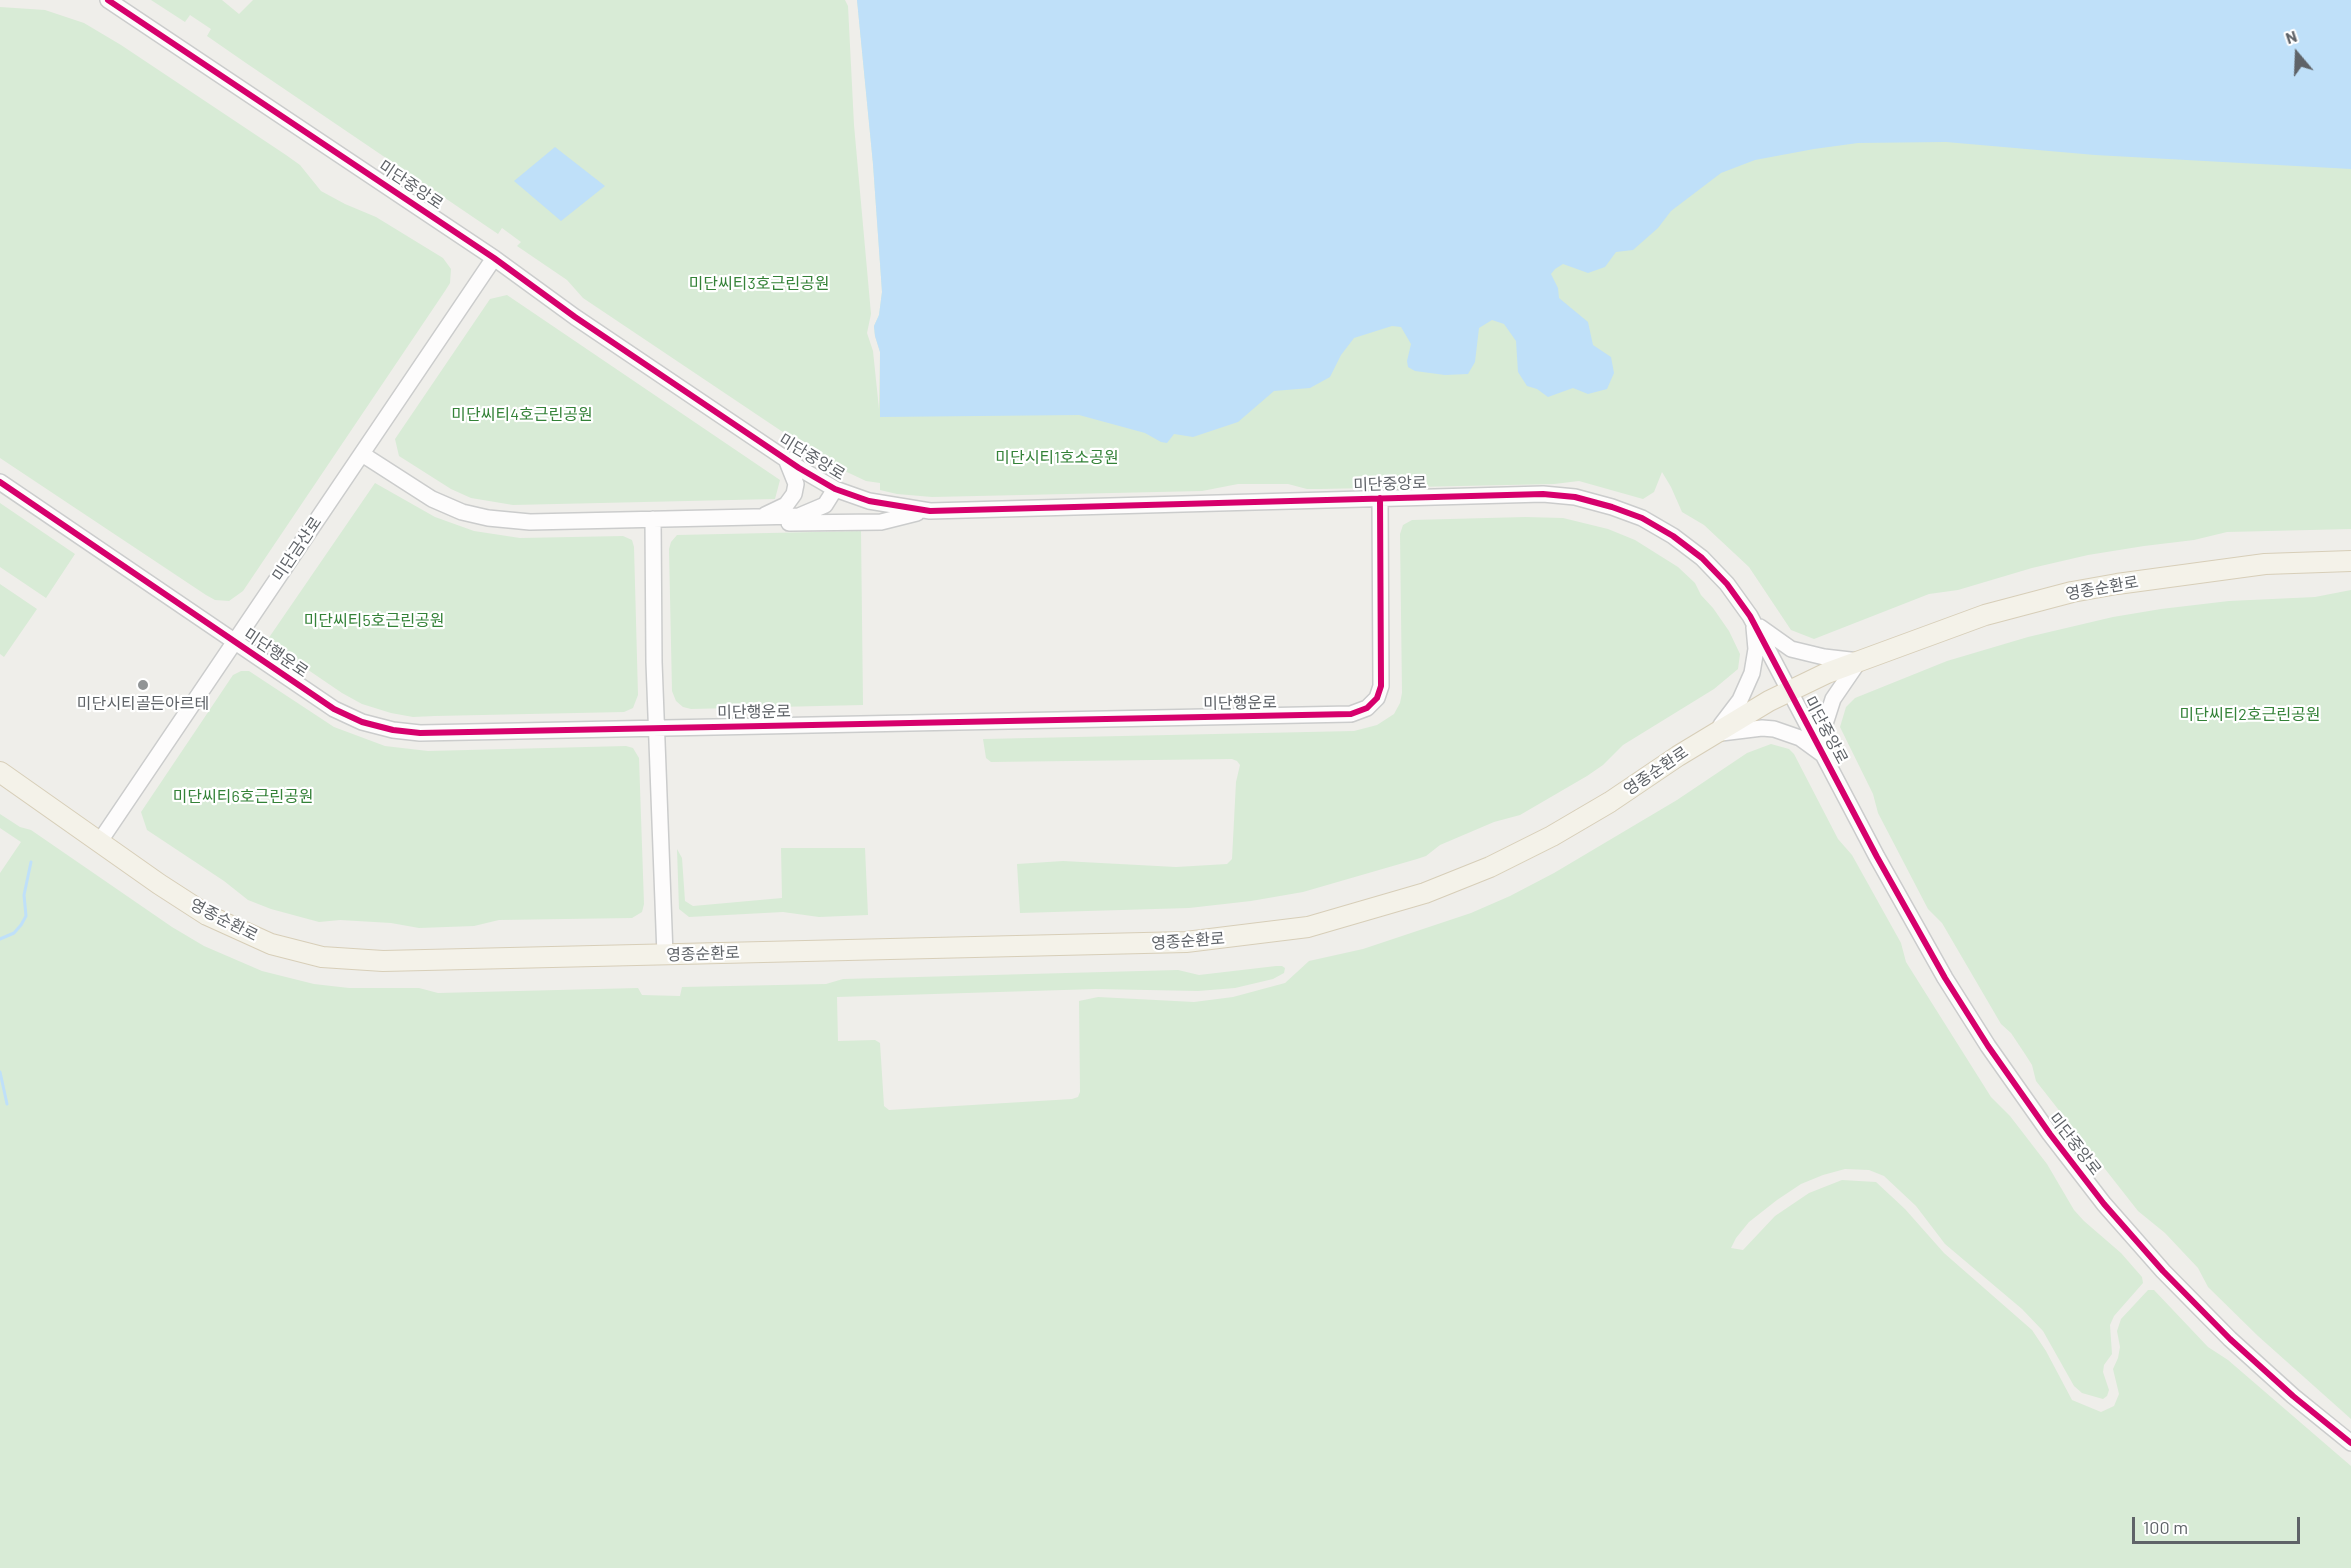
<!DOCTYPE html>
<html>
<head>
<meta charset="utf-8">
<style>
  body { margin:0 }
  #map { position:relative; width:2351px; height:1568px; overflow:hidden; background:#efeeea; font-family:Barlow,sans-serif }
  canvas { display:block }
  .north { position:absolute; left:2267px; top:24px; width:60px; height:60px; -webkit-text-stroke:4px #fff; paint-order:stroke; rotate:341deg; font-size:16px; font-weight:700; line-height:24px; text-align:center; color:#5f6368 }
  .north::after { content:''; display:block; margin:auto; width:21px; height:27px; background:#5f6368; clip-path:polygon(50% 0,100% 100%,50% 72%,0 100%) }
  .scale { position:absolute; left:2132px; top:1517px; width:168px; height:27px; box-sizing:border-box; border:3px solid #5f6368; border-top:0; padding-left:8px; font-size:18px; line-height:21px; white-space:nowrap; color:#5f6368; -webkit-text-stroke:4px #fff; paint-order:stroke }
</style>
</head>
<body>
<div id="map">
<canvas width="2351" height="1568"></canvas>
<div class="north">N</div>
<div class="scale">100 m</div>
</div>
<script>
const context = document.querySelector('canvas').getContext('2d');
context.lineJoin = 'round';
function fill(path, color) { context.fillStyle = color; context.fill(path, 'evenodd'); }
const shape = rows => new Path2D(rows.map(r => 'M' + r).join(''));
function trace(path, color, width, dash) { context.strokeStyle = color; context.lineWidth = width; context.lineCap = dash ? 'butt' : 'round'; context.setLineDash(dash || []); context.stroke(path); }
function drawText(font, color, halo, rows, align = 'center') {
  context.font = font + ' Barlow,"Noto Sans KR",sans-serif'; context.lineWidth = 4.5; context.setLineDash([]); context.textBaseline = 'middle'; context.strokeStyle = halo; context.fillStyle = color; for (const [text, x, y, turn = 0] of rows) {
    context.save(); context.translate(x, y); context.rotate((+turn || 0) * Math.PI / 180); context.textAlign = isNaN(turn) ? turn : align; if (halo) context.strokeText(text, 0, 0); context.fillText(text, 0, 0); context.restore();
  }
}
fill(shape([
  [151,0,222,0,239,14,253,0,845,0,848,6,854,125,871,314,867,333,873,351,879,409,880,352,875,336,874,326,879,315,882,292,873,164,857,0,2351,0,2351,529,2227,532,2194,540,2144,546,2088,555,2032,568,1958,590,1929,594,1814,639,1791,630,1749,567,1704,525,1682,512,1671,487,1662,472,1654,492,1643,499,1579,481,1554,484,1321,489,1307,489,1288,484,1238,484,1202,491,932,497,897,494,880,490,880,483,866,481,832,465,583,298,567,280,517,246,521,242,502,228,498,234,246,63,207,36,211,29,190,15,185,22],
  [0,7,45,10,84,23,121,45,286,155,300,165,321,191,345,204,376,217,443,258,451,269,450,283,445,291,243,591,229,601,215,600,206,595,0,458],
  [507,295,780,480,775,499,513,505,471,498,451,489,399,456,395,439,490,299],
  [375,483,435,517,474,531,520,538,623,536,632,540,634,547,638,695,633,708,624,712,435,716,413,717,391,713,362,704,342,693,270,644,268,639],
  [0,503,75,554,46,598,0,567],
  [1525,517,1563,518,1608,529,1635,540,1678,567,1695,583,1701,595,1713,608,1729,631,1740,654,1738,669,1714,689,1623,745,1603,765,1587,776,1520,815,1494,822,1440,845,1426,856,1417,859,1303,892,1251,901,1189,908,1020,913,1017,864,1063,861,1176,867,1227,864,1232,859,1236,782,1240,765,1237,761,1232,759,991,762,986,758,983,739,1354,731,1377,725,1394,714,1400,703,1402,693,1400,534,1403,525,1412,520],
  [861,531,863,705,691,709,683,707,676,701,672,691,669,549,671,542,677,535],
  [0,584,37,609,4,657,0,654],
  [2351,590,2351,1419,2258,1336,2208,1287,2198,1268,2165,1233,2138,1211,2036,1081,2032,1065,2025,1054,2011,1033,2001,1024,1942,923,1928,909,1878,813,1873,794,1840,727,1846,707,1855,698,1947,661,2028,637,2113,617,2161,609,2229,601,2315,597],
  [241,671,249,671,334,727,385,746,428,751,626,746,633,748,639,758,644,904,642,912,632,918,499,920,474,926,419,928,391,923,340,920,319,922,271,909,248,900,224,881,147,830,141,812,233,675],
  [1771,744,1789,749,1794,754,1838,839,1852,855,1901,943,1906,962,1991,1097,2010,1116,2047,1164,2074,1210,2084,1221,2121,1253,2142,1277,2143,1283,2114,1316,2110,1325,2112,1354,2104,1365,2103,1372,2109,1390,2107,1396,2103,1399,2082,1393,2074,1386,2043,1331,2022,1309,1945,1244,1916,1206,1884,1176,1869,1170,1845,1169,1823,1175,1801,1184,1777,1200,1749,1222,1736,1238,1731,1248,1743,1250,1775,1216,1809,1193,1842,1180,1876,1182,1905,1209,1944,1253,2032,1330,2046,1351,2072,1400,2101,1412,2114,1406,2119,1394,2113,1369,2118,1358,2120,1347,2117,1331,2121,1319,2148,1290,2154,1290,2208,1347,2228,1360,2351,1466,2351,1568,0,1568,0,873,21,842,0,828,0,814,20,827,31,830,172,927,204,946,262,971,314,984,349,988,419,988,438,993,638,988,642,995,680,996,682,987,826,984,843,979,1178,970,1199,975,1276,966,1282,966,1285,968,1284,973,1273,979,1235,988,1198,991,1096,989,837,997,838,1041,875,1040,880,1043,884,1106,889,1110,1072,1099,1078,1097,1080,1092,1079,1001,1098,997,1194,1002,1233,997,1285,983,1309,961,1363,949,1471,913,1510,896,1554,873,1677,800,1747,753],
  [781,848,865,848,868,915,819,917,783,912,689,917,679,909,677,849,682,858,685,901,693,906,782,898]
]), '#d8ebd6');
fill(shape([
  [857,0,2351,0,2351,169,2095,155,1946,142,1858,143,1814,149,1755,160,1721,173,1671,211,1658,228,1633,250,1616,252,1605,267,1588,273,1563,264,1555,269,1551,274,1558,288,1559,298,1588,322,1593,345,1611,357,1614,373,1607,389,1588,394,1573,388,1548,397,1537,389,1527,386,1518,372,1516,341,1504,324,1492,320,1479,328,1475,362,1468,374,1445,375,1415,371,1408,367,1407,361,1411,344,1401,327,1392,326,1354,338,1341,355,1330,377,1310,388,1274,391,1238,422,1193,437,1174,434,1167,443,1161,442,1145,433,1079,415,880,417,880,352,875,336,874,326,879,315,882,292,873,164],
  [555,147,605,186,561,221,514,181]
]), '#bfe0f9');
trace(shape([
  [0,939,14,933,21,925,26,916,24,895,31,862],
  [0,1072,7,1104]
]), '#bfe0f9', 3);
const minor = shape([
  [108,0,494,258,575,317,799,468,835,489,869,501,930,511,1543,494,1575,497,1612,507,1642,518,1673,536,1702,558,1727,584,1750,616,1877,857,1945,978,1988,1046,2050,1134,2104,1204,2163,1271,2230,1339,2293,1396,2351,1443],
  [362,454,432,499,462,512,488,518,530,522,799,516,825,505,835,489],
  [0,482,334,709,362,722,393,730,420,733,1351,714,1367,708,1377,698,1381,686,1380,498],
  [765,515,786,505,794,494,796,484,786,459],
  [653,519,654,662,665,955],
  [789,523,881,522,917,513],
  [1760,627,1791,649,1824,657,1859,661],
  [1721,725,1740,700,1752,673,1756,649,1754,627],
  [1721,733,1762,728,1774,729,1800,738,1822,754],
  [1824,752,1824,727,1833,699,1859,661],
  [100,841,494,258]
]);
const major = shape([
  [0,772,159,884,207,915,271,944,322,957,383,961,1186,942,1308,927,1425,893,1490,867,1552,836,1610,802,1678,756,1769,701,1827,673,1985,615,2072,592,2117,584,2265,564,2351,561]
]);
trace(minor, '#cbcccc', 18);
trace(major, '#d7ceb8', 22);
trace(minor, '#fdfcfc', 15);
trace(major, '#f4f2e9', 20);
trace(shape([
  [108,0,494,258,575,317,799,468,835,489,869,501,930,511,1543,494,1575,497,1612,507,1642,518,1673,536,1702,558,1727,584,1750,616,1877,857,1945,978,1988,1046,2050,1134,2104,1204,2163,1271,2230,1339,2293,1396,2351,1443],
  [0,482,334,709,362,722,393,730,420,733,1351,714,1367,708,1377,698,1381,686,1380,498]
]), '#d6006c', 6);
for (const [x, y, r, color] of [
  [143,685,6,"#919496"]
]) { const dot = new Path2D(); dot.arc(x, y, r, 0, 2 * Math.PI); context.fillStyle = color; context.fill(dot); trace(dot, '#fff', 2); }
drawText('16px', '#5f6368', '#fff', [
  ["미단중앙로",411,185,34],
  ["미단중앙로",812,457,31],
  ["미단중앙로",1390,484,-2],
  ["미단금산로",297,549,-56],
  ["영종순환로",2102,588,-10],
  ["미단행운로",276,653,34],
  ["미단행운로",1240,703,-1],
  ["미단행운로",754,712,-1],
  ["미단중앙로",1826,730,62],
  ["영종순환로",1656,771,-34],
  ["영종순환로",224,920,27],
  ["영종순환로",1188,941,-4],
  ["영종순환로",703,954,-2],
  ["미단중앙로",2075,1144,52]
]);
drawText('16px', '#348238', '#fff', [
  ["미단씨티3호근린공원",759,284],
  ["미단씨티4호근린공원",522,415],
  ["미단시티1호소공원",1057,458],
  ["미단씨티5호근린공원",374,621],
  ["미단씨티2호근린공원",2250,715],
  ["미단씨티6호근린공원",243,797]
]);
drawText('16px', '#5f6368', '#fff', [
  ["미단시티골든아르테",143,704]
]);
</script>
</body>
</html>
